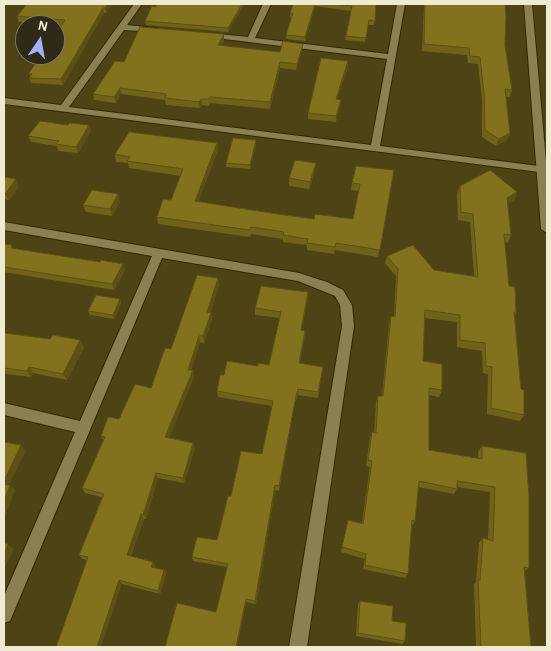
<!DOCTYPE html>
<html>
<head>
<meta charset="utf-8">
<style>
  body { margin:0 }
  #map { position:relative; width:551px; height:651px; overflow:hidden; background:#4d4315; font-family:"Alegreya Sans",sans-serif }
  canvas { display:block }
  .frame { position:absolute; inset:0; border:5px solid #efead1; pointer-events:none }
  .north { position:absolute; left:15px; top:15px; width:50px; height:50px; box-sizing:border-box; background:#2e2a17; border:1px solid #7b7761; border-radius:50%; rotate:12deg; font-size:14px; font-weight:700; line-height:20px; text-align:center; color:#efead1 }
  .north::after { content:''; display:block; margin:auto; width:18px; height:22px; background:#a6b1fc; clip-path:polygon(50% 0,100% 100%,50% 72%,0 100%) }
</style>
</head>
<body>
<div id="map">
<canvas width="551" height="651"></canvas>
<div class="frame"></div>
<div class="north">N</div>
</div>
<script>
const context = document.querySelector('canvas').getContext('2d');
context.lineJoin = 'round';
const shape = rows => new Path2D(rows.map(r => 'M' + r).join(''));
function trace(path, color, width, dash) { context.strokeStyle = color; context.lineWidth = width; context.lineCap = dash ? 'butt' : 'round'; context.setLineDash(dash || []); context.stroke(path); }
function fill(path, color) { context.fillStyle = color; context.fill(path, 'evenodd'); }
const minor = shape([
  [134,4,142,4,127,25,155,28,159,30,155,32,124,30,69,107,371,145,387,59,208,37,204,35,208,33,248,37,263,4,271,4,255,38,388,54,397,4,405,4,380,146,547,167,547,173,4,104,4,98,61,105,134,4],
  [4,222,299,273,327,282,343,290,352,305,354,326,307,647,289,647,342,326,340,305,335,296,298,281,162,258,10,621,4,623,4,596,75,432,4,415,4,403,80,421,152,256,4,230,4,222]
]);
const tertiary = shape([
  [524,4,532,4,547,172,547,233,541,229,524,4]
]);
trace(minor, '#312a06', 2);
trace(tertiary, '#312a06', 2);
fill(minor, '#8b8052');
fill(tertiary, '#8b8052');
fill(shape([
  [112,4,106,13,104,13,63,85,31,83,29,78,30,76,29,73,61,25,19,22,17,16],
  [157,4,244,4,228,32,146,25,145,21],
  [293,4,376,4,374,25,368,25,365,42,345,40,351,11,315,6,305,41,286,39,286,35,291,17,290,17,290,13],
  [424,4,505,4,505,46,512,90,510,97,506,97,510,133,507,140,496,146,482,137,482,100,478,64,468,63,467,55,422,51],
  [224,34,224,41,221,46,280,52,303,44,302,50,296,70,280,68,270,109,210,103,209,106,202,105,200,108,166,105,165,100,121,94,116,103,94,100,93,94,124,62],
  [348,67,337,99,340,105,336,122,308,119,308,113],
  [68,125,89,125,91,131,78,153,58,151,57,146,31,142,28,136],
  [256,140,256,144,250,169,226,167,226,163],
  [217,143,218,150,198,202,314,219,353,219,359,191,351,190,352,183,394,170,378,257,335,250,334,254,307,250,307,245,283,242,283,239,251,234,250,237,158,224,157,217,171,200,181,176,129,168,128,163,116,162,115,154],
  [315,170,309,189,289,186,289,178],
  [4,177,19,186,9,200,4,199],
  [460,186,517,192,514,200,508,203,511,235,508,243,505,242,509,286,516,312,515,316,521,389,524,415,520,421,487,414,488,374,483,373,482,351,457,347,457,322,424,318,423,361,442,390,439,397,429,395,429,450,478,458,478,452,482,446,529,568,525,571,531,647,476,647,474,584,476,582,479,543,483,538,488,540,490,492,457,487,457,489,454,494,418,487,415,521,412,526,411,525,408,574,405,578,363,569,365,559,341,552,348,520,362,523,370,467,366,466,370,438,372,432,374,433,376,402,378,396,382,396,389,324,391,316,394,317,396,276,385,263,387,256,434,270,474,276,470,222,458,220,457,194],
  [120,202,112,216,86,212,83,205],
  [4,244,14,248,125,270,114,290,4,272],
  [218,278,219,285,210,313,211,313,212,319,204,343,200,342,191,370,194,377,169,438,195,448,184,483,158,478,146,519,144,519,131,556,155,565,155,568,164,570,166,574,160,594,122,584,87,560,83,559,79,555,102,497,85,493,82,488,103,440,101,436,151,388,171,349],
  [120,299,121,303,114,319,90,315,88,311],
  [308,299,301,330,305,331,300,363,323,367,318,398,298,395,295,402,279,491,275,490,256,604,246,602,237,647,165,647,216,612,227,567,193,561,192,557,217,540,231,496,262,454,272,406,218,397,217,391,224,375,258,366,269,365,280,318,255,315,255,308],
  [4,330,6,333,84,347,67,380,33,373,31,377,6,374,4,370],
  [360,601,392,621,405,641,402,644,356,636,358,604]
]), '#716219');
fill(shape([
  [107,4,112,4,106,13,105,8],
  [242,4,244,4,228,32,228,28],
  [315,4,315,6,305,41,305,37],
  [103,8,104,13,63,85,61,79],
  [224,34,224,41,219,52,218,45],
  [303,44,302,50,296,70,297,64],
  [348,61,348,67,335,105,336,99],
  [280,62,280,68,270,109,270,102],
  [120,88,121,94,116,103,114,97],
  [201,99,202,105,200,108,199,102],
  [341,100,340,105,336,122,336,116],
  [89,125,91,131,78,153,76,147],
  [510,133,507,140,496,146,499,139],
  [256,140,256,144,250,169,250,165],
  [217,143,218,150,196,208,195,201],
  [316,163,315,170,309,189,310,182],
  [16,179,19,186,9,200,5,194],
  [517,192,514,200,504,206,507,198],
  [118,194,120,202,112,216,110,209],
  [123,264,125,270,114,290,112,284],
  [218,278,219,285,208,319,207,312],
  [308,292,308,299,300,337,301,330],
  [120,299,121,303,114,319,113,315],
  [211,313,212,319,204,343,203,336],
  [305,331,305,337,299,370,299,363],
  [199,336,200,342,189,376,188,370],
  [80,340,84,347,67,380,63,374],
  [29,367,33,373,31,377,27,371],
  [193,370,194,377,167,443,165,437],
  [298,389,298,395,295,402,279,491,279,486,296,396],
  [193,443,195,448,184,483,183,478],
  [21,445,26,451,7,489,4,486,4,481],
  [156,473,158,478,146,519,143,515],
  [10,485,15,490,4,519,4,501],
  [275,485,275,490,256,604,255,601],
  [141,514,144,519,130,559,127,555],
  [8,544,14,549,4,569,4,554],
  [153,562,155,565,154,571,151,567],
  [164,570,166,574,160,594,158,591],
  [119,580,122,584,101,647,97,647],
  [246,599,246,602,237,647,236,647]
]), '#5c5014');
const building = shape([
  [27,4,107,4,105,8,103,8,61,79,29,78,32,74,29,73,41,55,55,55,55,35,65,20,17,16,27,4],
  [157,4,242,4,228,28,145,21,152,6,155,7,157,4],
  [293,4,315,4,305,37,286,35,293,13,290,13,293,4],
  [329,4,376,4,375,21,369,20,366,38,346,36,352,6,329,4],
  [425,4,505,4,506,17,505,46,512,90,505,89,510,133,499,139,485,130,484,93,480,57,470,56,469,48,424,44,425,4],
  [140,27,224,34,218,45,280,52,283,41,303,44,297,64,280,62,270,102,210,97,209,99,201,99,199,102,165,98,166,94,120,88,114,97,93,94,115,61,124,62,140,27],
  [321,58,348,61,336,99,341,100,336,116,308,113,321,58],
  [40,121,68,125,70,123,89,125,76,147,56,144,59,141,28,136,40,121],
  [129,132,217,143,195,201,277,214,314,219,315,214,353,219,360,184,352,183,356,166,394,170,380,250,336,243,335,247,307,243,308,239,283,235,284,232,251,227,250,230,157,217,163,199,171,200,183,169,127,161,130,157,115,154,129,132],
  [233,138,256,140,250,165,226,163,233,138],
  [295,160,316,163,310,182,289,178,295,160],
  [490,170,517,192,507,198,511,235,504,234,509,286,515,287,516,312,514,312,521,389,524,390,524,415,491,408,492,367,486,366,485,343,460,340,460,315,425,310,423,361,442,364,442,390,429,388,429,450,482,459,482,446,526,453,529,496,529,568,524,567,531,647,481,647,478,580,480,580,483,538,493,541,495,487,457,481,457,489,419,481,415,521,412,520,408,574,365,565,366,554,342,547,348,520,363,524,372,461,368,460,372,432,376,433,378,396,383,396,391,316,395,317,398,269,387,256,413,245,434,270,478,277,473,214,461,212,460,186,490,170],
  [4,177,16,179,5,194,4,193,4,177],
  [92,190,118,194,110,209,83,205,92,190],
  [4,244,12,245,11,248,100,262,101,260,123,264,112,284,4,267,4,244],
  [197,275,218,278,207,312,211,313,203,336,199,336,188,370,193,370,165,437,193,443,183,478,156,473,143,515,141,514,127,555,153,562,151,567,164,570,158,591,119,580,97,647,56,647,88,557,79,555,104,494,82,488,105,437,101,436,108,417,119,419,135,384,151,388,165,348,171,349,197,275],
  [261,286,308,292,301,330,305,331,299,363,323,367,318,392,298,389,296,396,279,486,275,485,255,601,246,599,236,647,165,647,177,603,216,612,228,564,192,557,197,537,217,540,228,496,231,496,241,451,262,454,273,401,217,391,220,375,224,375,227,361,258,366,258,363,269,365,281,312,255,308,261,286],
  [96,295,120,299,113,315,88,311,96,295],
  [4,333,50,339,53,335,80,340,63,374,29,367,27,371,4,368,4,333],
  [4,442,21,445,4,481,4,442],
  [4,485,10,485,4,501,4,485],
  [4,543,8,544,4,554,4,543],
  [360,601,393,606,392,621,406,623,405,641,358,633,360,601]
]);
fill(building, '#83721d');
trace(building, '#5c5014', 1);
</script>
</body>
</html>
